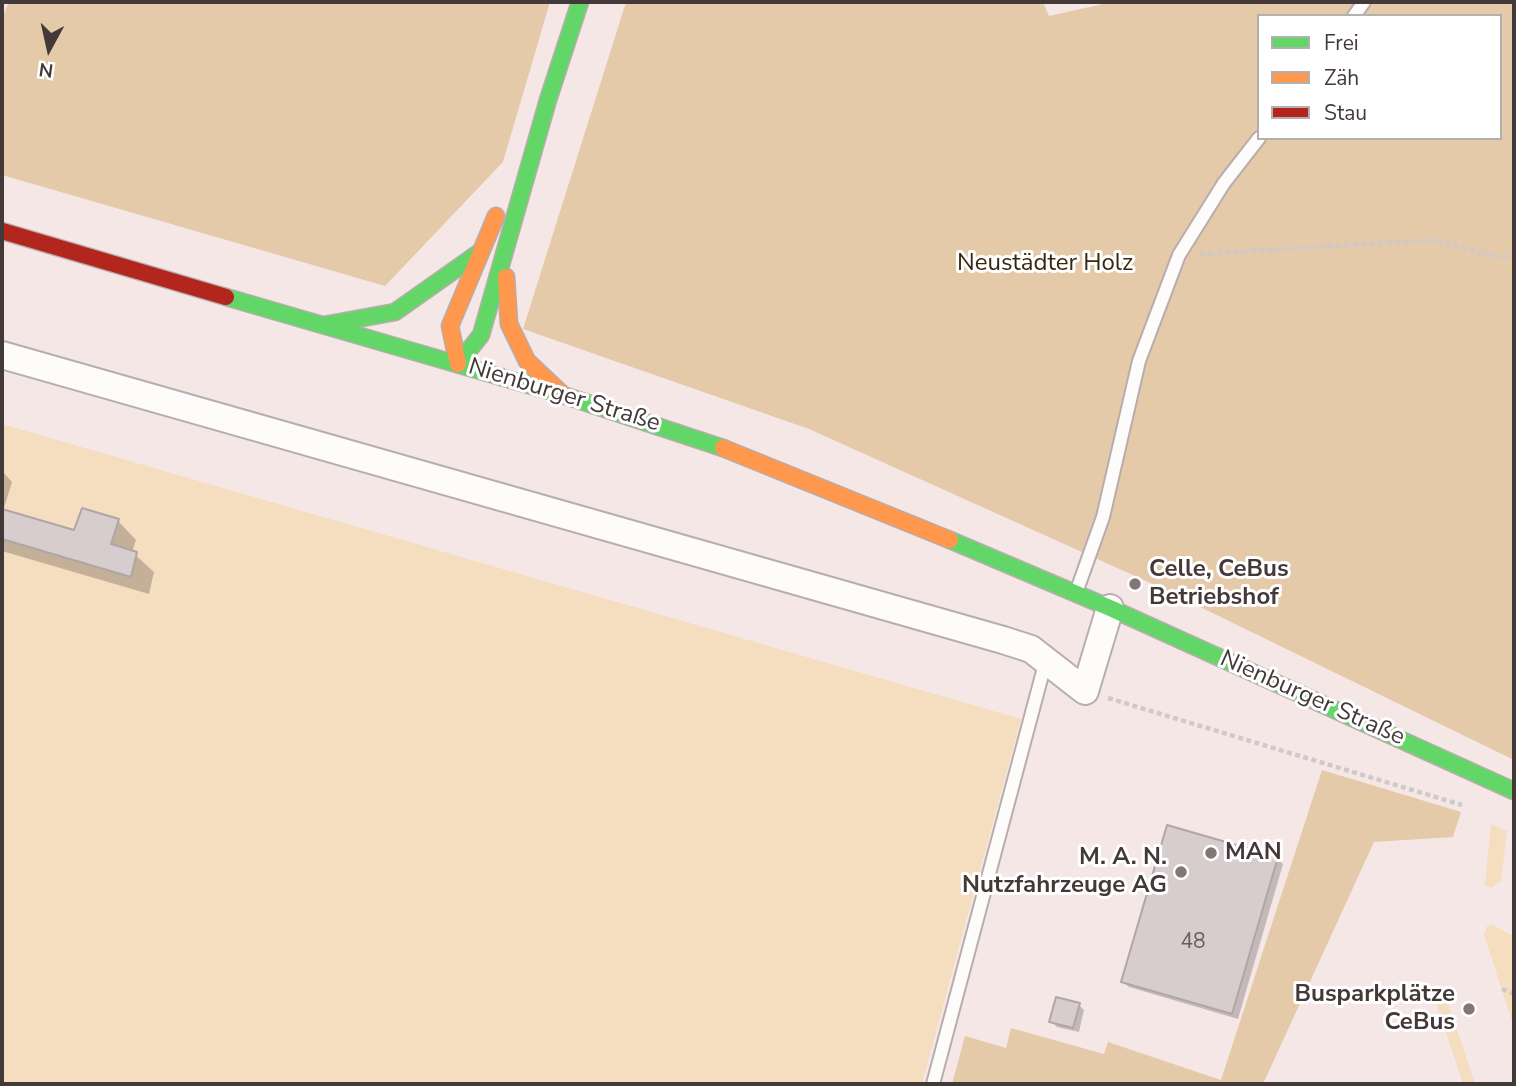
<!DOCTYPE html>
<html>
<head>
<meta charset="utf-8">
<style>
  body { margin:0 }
  #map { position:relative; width:1516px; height:1086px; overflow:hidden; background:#f6e7e7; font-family:"Nunito Sans",sans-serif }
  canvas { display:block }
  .frame { position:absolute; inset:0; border:4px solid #433939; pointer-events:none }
  .legend { position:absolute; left:1257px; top:14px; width:245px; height:126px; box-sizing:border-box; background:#fff; border:2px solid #b4b0b0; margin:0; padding:9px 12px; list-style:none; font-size:21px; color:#433939 }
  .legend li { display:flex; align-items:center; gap:14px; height:35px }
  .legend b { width:35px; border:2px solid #b4b0b0 }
  .north { position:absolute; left:14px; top:14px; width:70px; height:70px; -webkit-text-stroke:5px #fff; paint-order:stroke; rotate:188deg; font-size:19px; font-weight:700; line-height:28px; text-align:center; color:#433939 }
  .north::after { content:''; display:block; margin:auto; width:24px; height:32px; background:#433939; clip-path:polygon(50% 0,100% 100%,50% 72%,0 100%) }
</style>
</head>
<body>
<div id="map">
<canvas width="1516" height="1086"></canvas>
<div class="frame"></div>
<ul class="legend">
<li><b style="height:9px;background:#63d668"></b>Frei</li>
<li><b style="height:9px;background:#ff974d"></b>Zäh</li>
<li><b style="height:9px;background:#b3261e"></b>Stau</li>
</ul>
<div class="north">N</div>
</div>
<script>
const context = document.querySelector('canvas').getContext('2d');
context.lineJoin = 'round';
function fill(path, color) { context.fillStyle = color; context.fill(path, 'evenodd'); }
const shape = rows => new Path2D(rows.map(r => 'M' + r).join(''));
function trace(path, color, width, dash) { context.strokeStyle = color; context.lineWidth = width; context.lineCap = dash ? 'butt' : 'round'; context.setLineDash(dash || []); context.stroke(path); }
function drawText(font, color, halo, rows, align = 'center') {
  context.font = font + ' "Nunito Sans",sans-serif'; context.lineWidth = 6; context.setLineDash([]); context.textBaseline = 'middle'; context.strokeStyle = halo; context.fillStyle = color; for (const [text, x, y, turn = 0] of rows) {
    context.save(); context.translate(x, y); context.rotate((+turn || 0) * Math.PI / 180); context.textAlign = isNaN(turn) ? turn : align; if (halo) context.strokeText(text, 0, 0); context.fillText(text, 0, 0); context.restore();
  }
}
fill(shape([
  [2,424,1021,719,922,1084,2,1084],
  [1491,824,1507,831,1501,881,1491,888,1485,885],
  [1492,925,1514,936,1514,1027,1484,935,1487,926],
  [1443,988,1475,1084,1463,1084,1435,1000]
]), '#f5ddbf');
fill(shape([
  [9,2,550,2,503,162,385,286,2,175,2,18],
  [626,2,1043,2,1049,16,1112,2,1514,2,1514,760,1155,585,809,429,523,329],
  [1259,16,1500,16,1500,138,1259,138],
  [1322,770,1461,812,1453,837,1374,842,1263,1084,952,1084,965,1036,1006,1048,1011,1028,1104,1054,1108,1042,1221,1080]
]), '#e4caa9');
fill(shape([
  [2,471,12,482,3,511,75,532,118,521,136,540,132,552,154,572,149,594,2,551],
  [1277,858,1283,864,1238,1019,1129,987,1123,982],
  [1079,1005,1084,1010,1079,1032,1057,1027,1051,1021]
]), '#0003');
const building = shape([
  [82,508,119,519,111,544,137,552,131,577,2,539,2,509,74,530,82,508],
  [1167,825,1278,857,1232,1014,1121,982,1167,825],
  [1056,997,1080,1003,1073,1028,1049,1022,1056,997]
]);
fill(building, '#d7ccce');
trace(building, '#b0a5a7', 2);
const lane = shape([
  [1354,16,1364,2],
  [1077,590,1103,517,1139,361,1179,255,1224,183,1259,138],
  [933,1084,1046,660]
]);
const street = shape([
  [2,355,1003,640,1031,649,1085,691,1110,608]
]);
const fast = shape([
  [226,297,563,395,723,448],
  [324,325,395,312,480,252],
  [458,364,481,335,548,100,580,2],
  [950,540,1110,608,1514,791]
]);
const slow = shape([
  [506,277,509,324,527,361,563,395],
  [458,364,450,326,496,216],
  [723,448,950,540]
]);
const jam = shape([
  [2,231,226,297]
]);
trace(lane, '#b8adad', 16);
trace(street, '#b8adad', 30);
trace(fast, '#b8adad', 19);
trace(slow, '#b8adad', 19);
trace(jam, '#b8adad', 19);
trace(shape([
  [1200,254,1434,240,1498,257,1514,256],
  [1108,698,1462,805],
  [1502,989,1514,994]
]), '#cfc9c9', 4.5, [5, 3.5]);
trace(lane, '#fefbfb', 12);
trace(street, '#fefbfb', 26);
trace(fast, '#63d668', 16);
trace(slow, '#ff974d', 16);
trace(jam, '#b3261e', 16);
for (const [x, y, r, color] of [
  [1135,584,7,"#827676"],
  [1211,853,7,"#827676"],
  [1181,872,7,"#827676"],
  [1469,1009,7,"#827676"]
]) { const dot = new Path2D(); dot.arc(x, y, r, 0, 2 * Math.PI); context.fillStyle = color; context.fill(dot); trace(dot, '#fff', 2.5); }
drawText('21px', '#685e5e', null, [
  ["48",1193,943]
]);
drawText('24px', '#36280c', '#fff', [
  ["Neustädter Holz",1045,264]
]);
drawText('24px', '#433939', '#fff', [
  ["Nienburger Straße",564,396,17],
  ["Nienburger Straße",1312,699,24]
]);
drawText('bold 24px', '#433939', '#fff', [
  ["Celle, CeBus",1149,570],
  ["Betriebshof",1149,598],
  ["MAN",1225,853],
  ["M. A. N.",1167,858,"right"],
  ["Nutzfahrzeuge AG",1167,886,"right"],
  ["Busparkplätze",1455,995,"right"],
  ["CeBus",1455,1023,"right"]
], 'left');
</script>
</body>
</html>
